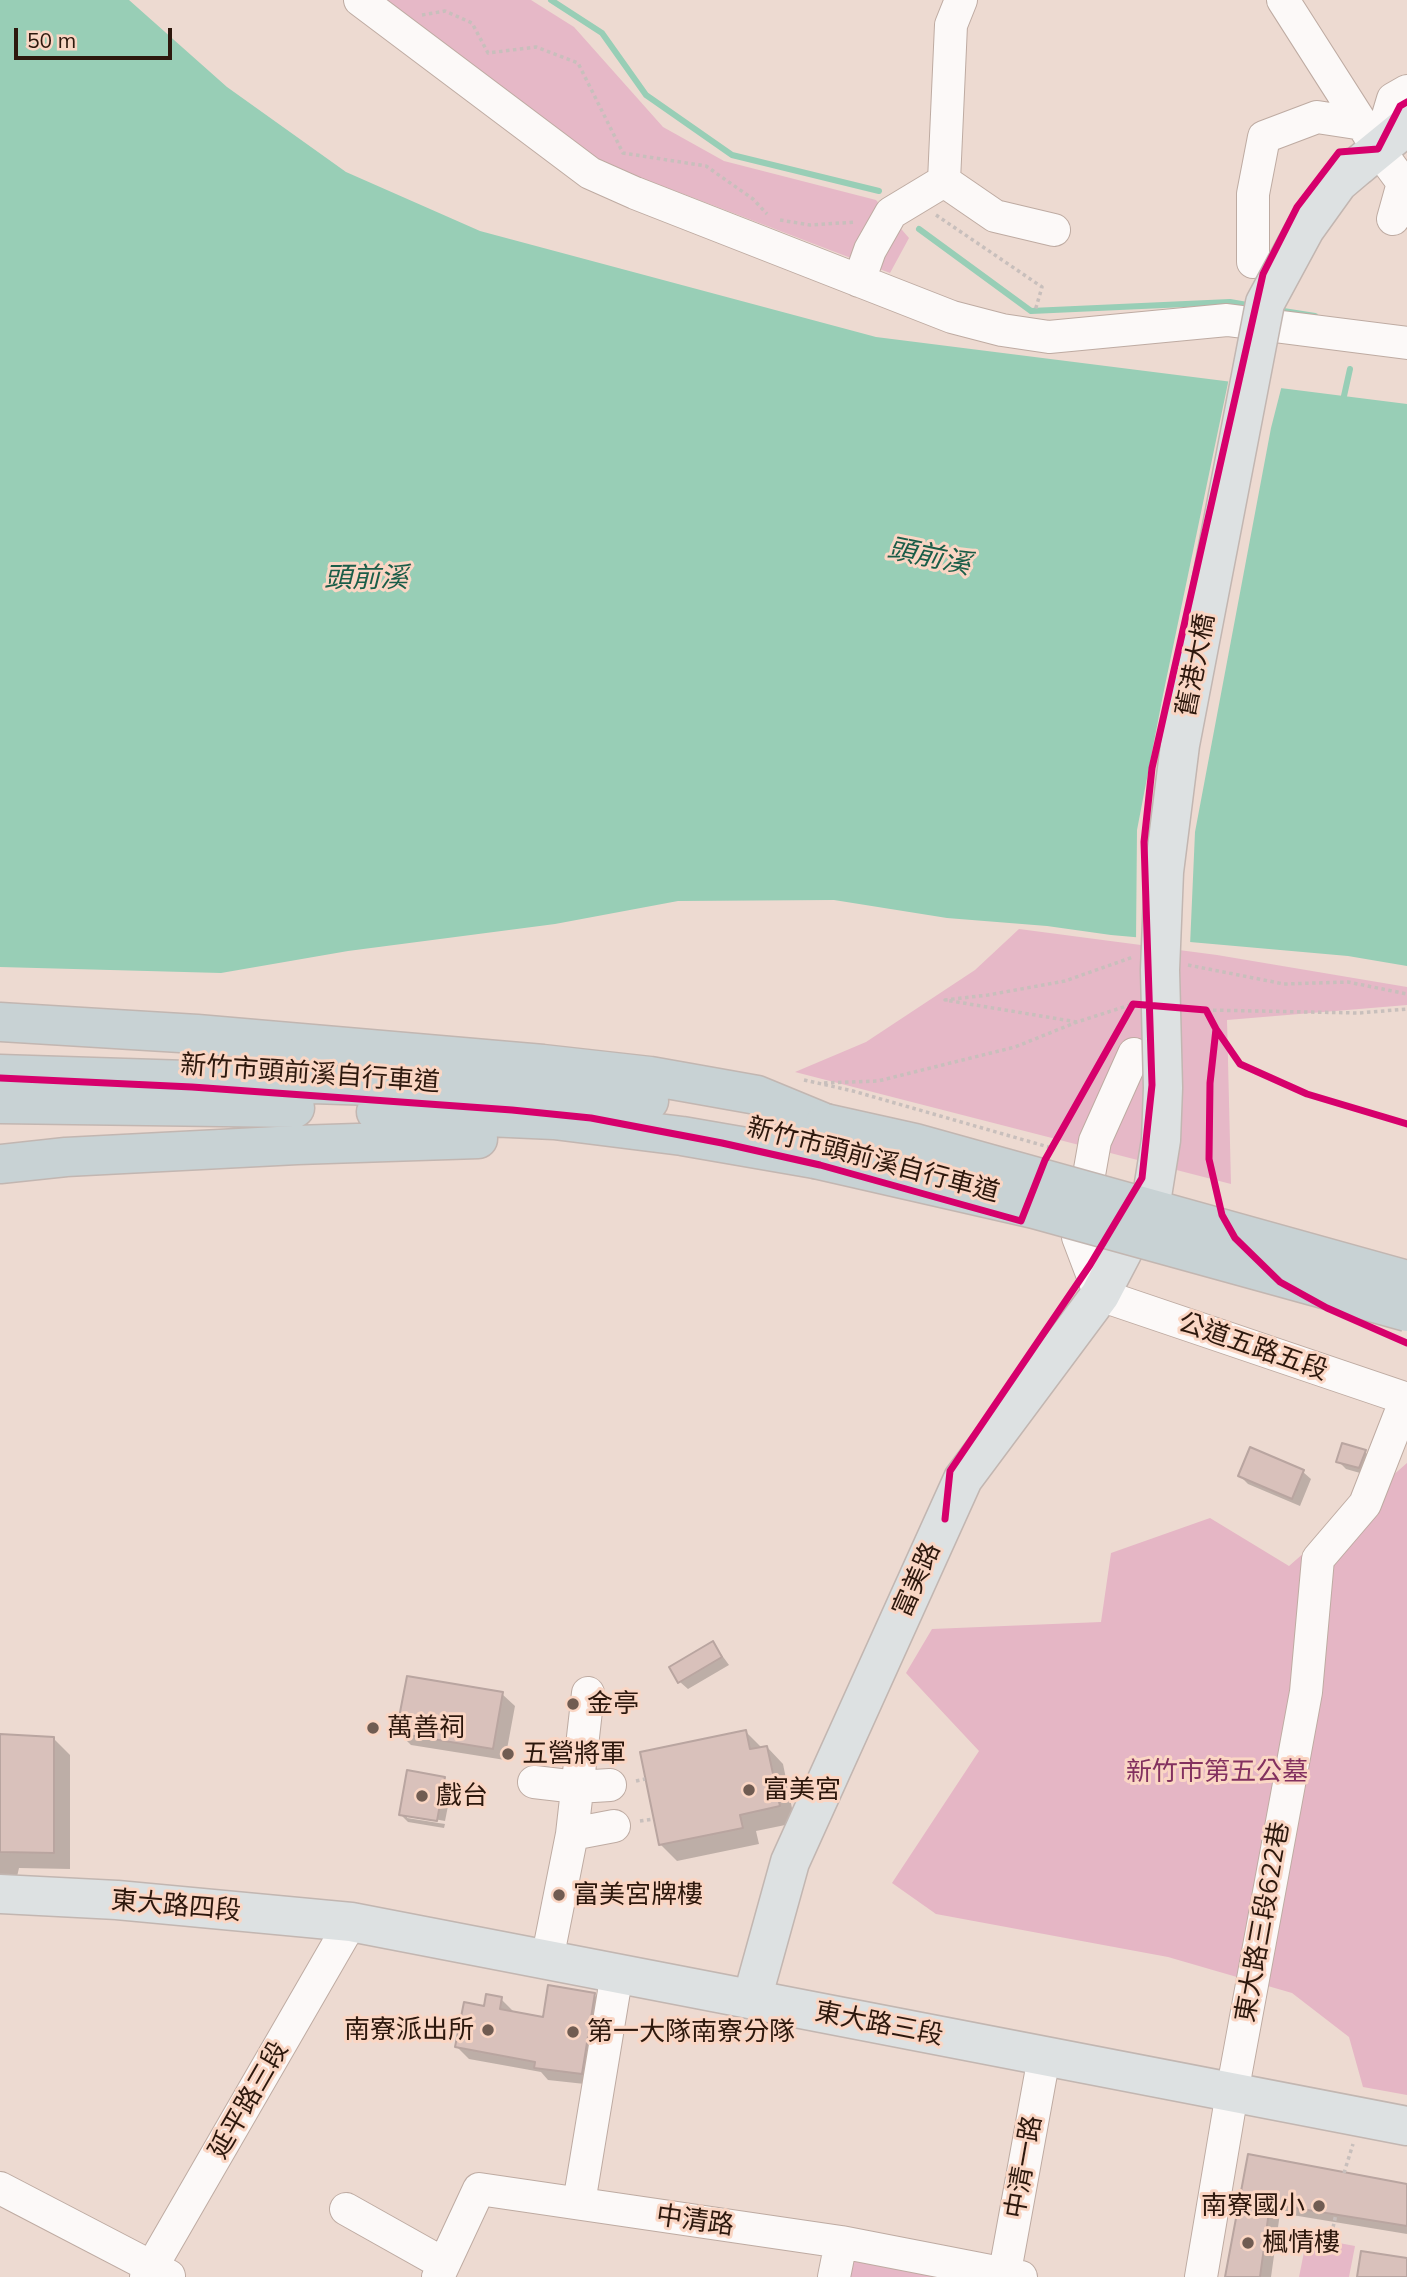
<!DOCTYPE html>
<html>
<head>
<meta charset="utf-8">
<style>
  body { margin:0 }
  #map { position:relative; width:1407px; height:2277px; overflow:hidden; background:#eddad1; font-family:Mulish,sans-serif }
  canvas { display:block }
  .scale { position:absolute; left:14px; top:28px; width:158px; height:32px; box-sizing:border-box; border:4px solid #2d180d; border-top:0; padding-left:9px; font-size:21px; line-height:24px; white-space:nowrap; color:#2d180d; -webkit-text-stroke:5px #fad6c4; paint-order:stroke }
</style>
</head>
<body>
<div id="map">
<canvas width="1407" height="2277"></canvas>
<div class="scale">50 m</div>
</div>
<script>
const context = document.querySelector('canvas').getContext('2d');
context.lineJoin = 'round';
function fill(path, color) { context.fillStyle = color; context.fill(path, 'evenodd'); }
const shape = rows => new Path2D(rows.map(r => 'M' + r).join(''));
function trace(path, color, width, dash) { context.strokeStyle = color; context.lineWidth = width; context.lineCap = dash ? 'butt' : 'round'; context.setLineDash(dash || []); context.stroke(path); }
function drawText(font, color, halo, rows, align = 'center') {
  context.font = font + ' Mulish,"Noto Sans TC",sans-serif'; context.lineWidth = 6; context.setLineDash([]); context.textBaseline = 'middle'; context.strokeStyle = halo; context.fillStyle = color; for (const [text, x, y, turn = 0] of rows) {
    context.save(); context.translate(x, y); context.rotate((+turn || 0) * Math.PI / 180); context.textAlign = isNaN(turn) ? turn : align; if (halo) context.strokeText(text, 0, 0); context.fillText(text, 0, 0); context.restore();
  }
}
fill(shape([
  [384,0,531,0,574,27,663,127,724,161,876,200,909,238,890,273,605,164],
  [1019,929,1217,955,1407,987,1407,1005,1227,1020,1231,1184,795,1072,866,1042,975,970],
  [1307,2237,1355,2246,1349,2277,1299,2277],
  [848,2256,942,2277,844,2277]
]), '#e6b8c7');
fill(shape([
  [1407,1463,1407,2095,1363,2087,1349,2037,1292,1993,1168,1957,936,1914,892,1883,979,1751,906,1673,932,1629,1101,1622,1111,1553,1210,1518,1289,1566]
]), '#e5b6c5');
fill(shape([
  [0,0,129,0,227,87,346,172,480,231,876,337,1407,404,1407,966,1348,956,1111,935,1047,926,947,918,834,900,678,901,555,924,348,951,221,973,0,967]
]), '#98ceb6');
fill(shape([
  [1229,378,1282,385,1271,428,1195,832,1190,946,1136,941,1137,830,1163,695]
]), '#eddad1');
fill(shape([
  [1343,1446,1365,1452,1373,1460,1367,1475,1346,1469,1338,1461],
  [1303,1472,1311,1479,1300,1506,1248,1484,1240,1476],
  [713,1643,729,1665,688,1689,680,1682],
  [502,1694,515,1706,505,1760,411,1745,398,1732],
  [746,1732,762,1748,767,1747,783,1764,795,1823,756,1831,759,1844,677,1861,660,1844],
  [0,1735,53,1738,70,1755,70,1869,19,1868,16,1881,0,1881],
  [444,1778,452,1786,445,1821,407,1814,407,1818,445,1824,444,1828,408,1822,400,1814],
  [594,1995,607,2007,594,2085,548,2080,541,2072,469,2059,457,2047,485,2008,501,1999,513,2011,513,2014,544,2019],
  [1249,2156,1407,2185,1407,2234,1280,2213,1271,2277,1227,2277]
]), '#0003');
trace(shape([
  [551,0,602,33,646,95,732,155,879,191],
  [919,229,1031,311,1230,302,1253,306],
  [1277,310,1315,316],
  [1344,396,1350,369]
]), '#98ceb6', 6);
const building = shape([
  [1342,1443,1366,1450,1359,1468,1336,1462,1342,1443],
  [1250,1447,1304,1470,1292,1499,1238,1476,1250,1447],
  [713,1641,722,1657,678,1683,669,1667,713,1641],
  [407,1676,503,1692,493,1749,396,1733,407,1676],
  [746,1730,750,1749,767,1746,780,1806,740,1815,743,1828,659,1845,640,1752,746,1730],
  [0,1734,54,1737,54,1853,0,1852,0,1734],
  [407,1770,445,1777,437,1821,399,1815,407,1770],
  [548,1985,595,1993,582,2074,534,2068,535,2062,455,2047,464,2002,484,2006,486,1994,502,1997,500,2009,543,2017,548,1985],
  [1248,2154,1407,2184,1407,2226,1270,2204,1260,2277,1225,2277,1248,2154],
  [1361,2251,1407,2258,1407,2277,1357,2277,1361,2251]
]);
fill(building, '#d9c1bb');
trace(building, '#b9a5a0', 2);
const minor = shape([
  [360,0,590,173,635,193,952,317,1002,330,1049,337,1227,320,1407,343],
  [1283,0,1378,149,1403,183,1393,219],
  [1378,149,1393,99,1407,91],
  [944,181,995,216,1054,230],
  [1253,262,1253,194,1264,137,1317,117,1363,124],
  [859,281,870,250,891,213,944,181,951,25,961,0],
  [1134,1054,1095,1141,1078,1237,1100,1295,1407,1399],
  [534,1782,577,1787,610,1785],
  [572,1834,614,1826],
  [547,1960,572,1834,588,1693],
  [0,2188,169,2276],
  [579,2203,617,1973],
  [346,2209,444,2264],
  [146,2277,351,1922],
  [438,2277,479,2189,841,2242,1021,2277],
  [834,2277,841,2242],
  [1004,2277,1044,2057],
  [1201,2277,1232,2093,1306,1692,1318,1559,1365,1504,1406,1399]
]);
const major = shape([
  [1358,166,1407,126],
  [0,1894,117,1900,351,1922,1407,2126],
  [752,1999,790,1862,963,1479,1100,1295,1146,1207]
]);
const highway = shape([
  [0,1022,197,1034,543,1064,650,1076,757,1095,825,1123],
  [0,1074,499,1090,649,1101],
  [0,1104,295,1108],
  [376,1112,554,1120,682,1136,815,1159],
  [0,1164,66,1157,297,1145,478,1139]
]);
trace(minor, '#beaba2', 34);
trace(major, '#c2b6b1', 41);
trace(highway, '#c2b6b1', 41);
trace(shape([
  [422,15,445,11,472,23,488,53,536,47,578,63,623,153,706,166,753,199,767,214],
  [936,215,1042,287,1035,311],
  [780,220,810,225,856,222],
  [1188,965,1284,984,1348,982,1407,994],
  [1206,1010,1359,1013,1407,1009],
  [1077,1022,945,1000,988,995,1065,981,1133,957],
  [804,1080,853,1091,1052,1148],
  [824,1083,878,1081,1015,1047,1077,1022,1133,1004],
  [636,1781,645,1779],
  [640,1821,653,1819],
  [1344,2173,1353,2144],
  [1330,2241,1336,2214]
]), '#c8bfbc', 3.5, [3.5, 3.5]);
trace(minor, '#fcf9f8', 32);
trace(major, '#dde1e2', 38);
trace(highway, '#c8d2d4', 38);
const majorBridge = shape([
  [1152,1196,1161,1140,1163,1088,1160,970,1164,872,1180,745,1265,303,1305,229,1338,183,1358,166]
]);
const highwayBridge = shape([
  [825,1123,915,1143,1407,1280],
  [815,1159,1034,1209,1407,1312]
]);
trace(majorBridge, '#c2b6b1', 41, []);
trace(highwayBridge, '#c2b6b1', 41, []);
trace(majorBridge, '#dde1e2', 38);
trace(highwayBridge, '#c8d2d4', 38);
trace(shape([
  [1216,1029,1240,1064,1307,1094,1407,1124],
  [0,1078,192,1087,512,1110,591,1118,722,1143,820,1165,1021,1221,1045,1160,1133,1004,1206,1010,1216,1029,1210,1083,1209,1159,1222,1215,1235,1238,1280,1282,1327,1308,1407,1343],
  [945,1519,950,1471,1090,1265,1142,1178,1152,1085,1144,842,1152,768,1263,274,1297,207,1339,152,1378,149,1400,106,1407,102]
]), '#d6006c', 7);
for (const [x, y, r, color] of [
  [573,1704,7,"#705c52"],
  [373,1728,7,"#705c52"],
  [508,1754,7,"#705c52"],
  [749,1790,7,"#705c52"],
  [422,1796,7,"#705c52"],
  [559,1895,7,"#705c52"],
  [488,2030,7,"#705c52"],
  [573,2032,7,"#705c52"],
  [1319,2206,7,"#705c52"],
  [1248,2243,7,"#705c52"]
]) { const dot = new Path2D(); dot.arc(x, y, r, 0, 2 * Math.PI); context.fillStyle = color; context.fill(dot); trace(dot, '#fad6c4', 2.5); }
drawText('26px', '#2d180d', '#fad6c4', [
  ["舊港大橋",1196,665,-79],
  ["新竹市頭前溪自行車道",310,1074,4],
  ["新竹市頭前溪自行車道",873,1160,15],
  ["公道五路五段",1253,1347,19],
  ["富美路",917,1580,-66],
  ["東大路四段",176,1906,5],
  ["東大路三段622巷",1263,1922,-80],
  ["東大路三段",879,2024,11],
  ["延平路三段",249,2100,-60],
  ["中清一路",1024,2167,-80],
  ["中清路",695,2221,8]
]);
drawText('26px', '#2d180d', '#fad6c4', [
  ["金亭",587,1704],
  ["萬善祠",387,1728],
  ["五營將軍",522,1754],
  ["富美宮",763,1790],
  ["戲台",436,1796],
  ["富美宮牌樓",573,1895],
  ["南寮派出所",474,2030,"right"],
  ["第一大隊南寮分隊",587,2032],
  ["南寮國小",1305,2206,"right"],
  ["楓情樓",1262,2243]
], 'left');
drawText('26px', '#83315f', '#fad6c4', [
  ["新竹市第五公墓",1217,1772]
]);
drawText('italic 28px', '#1a5d48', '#fad6c4', [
  ["頭前溪",929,557,12],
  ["頭前溪",366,579]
]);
</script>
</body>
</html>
